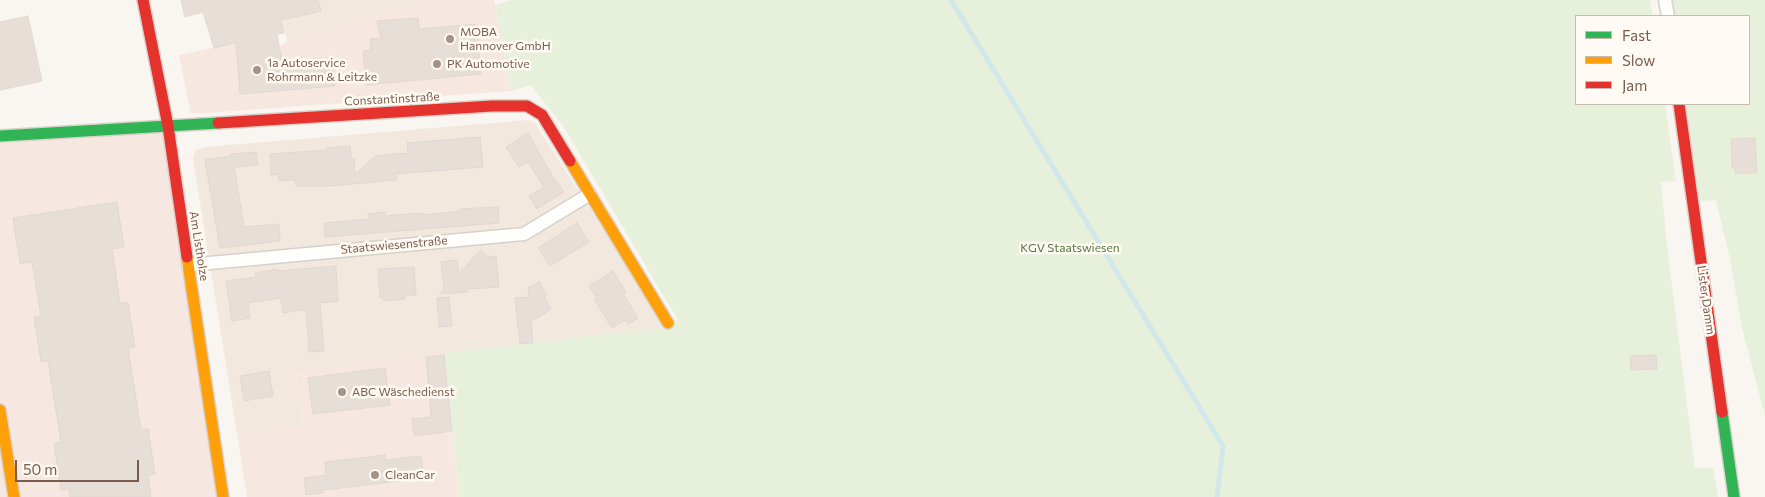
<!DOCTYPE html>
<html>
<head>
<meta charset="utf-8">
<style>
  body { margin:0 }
  #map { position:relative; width:1765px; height:497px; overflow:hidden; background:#f9f5f0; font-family:Commissioner,sans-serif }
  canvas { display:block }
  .legend { position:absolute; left:1575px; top:15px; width:175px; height:90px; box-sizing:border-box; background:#fffaf3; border:1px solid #cabbb1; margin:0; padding:6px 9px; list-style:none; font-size:15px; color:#7a5c4d }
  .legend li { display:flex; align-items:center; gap:10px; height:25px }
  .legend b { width:25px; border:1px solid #cabbb1 }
  .scale { position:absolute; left:15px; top:460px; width:124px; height:22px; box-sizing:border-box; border:2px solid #7a5c4d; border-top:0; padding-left:6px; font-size:15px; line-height:18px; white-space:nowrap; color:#7a5c4d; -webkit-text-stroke:4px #fffaf3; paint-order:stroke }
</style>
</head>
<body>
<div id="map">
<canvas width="1765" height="497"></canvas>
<ul class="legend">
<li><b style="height:6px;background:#30b455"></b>Fast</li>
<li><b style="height:6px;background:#ff9f0a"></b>Slow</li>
<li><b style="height:6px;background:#e5322d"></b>Jam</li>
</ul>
<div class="scale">50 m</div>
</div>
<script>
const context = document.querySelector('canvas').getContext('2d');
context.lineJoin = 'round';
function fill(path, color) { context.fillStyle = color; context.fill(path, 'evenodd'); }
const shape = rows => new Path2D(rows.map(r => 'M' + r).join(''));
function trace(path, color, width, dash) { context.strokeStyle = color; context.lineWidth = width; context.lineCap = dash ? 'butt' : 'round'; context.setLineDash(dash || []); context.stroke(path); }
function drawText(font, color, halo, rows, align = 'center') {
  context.font = font + ' Commissioner,sans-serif'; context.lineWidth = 5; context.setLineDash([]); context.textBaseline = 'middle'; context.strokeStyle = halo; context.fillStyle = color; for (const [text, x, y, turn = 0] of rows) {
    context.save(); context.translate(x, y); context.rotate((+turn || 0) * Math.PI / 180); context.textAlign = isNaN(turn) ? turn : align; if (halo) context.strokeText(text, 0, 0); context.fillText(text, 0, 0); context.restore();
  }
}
fill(shape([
  [276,0,437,0,287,41],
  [529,120,535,123,666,327,295,372,303,426,237,434,193,158,196,150,205,147]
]), '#f2e8de');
fill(shape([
  [437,0,494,0,511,91,191,114,179,55,236,43,237,48,281,46,287,41],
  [168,126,223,497,0,497,0,136],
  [445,353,459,497,247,497,237,434,303,425,295,372]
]), '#f6e8e1');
fill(shape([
  [512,0,1650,0,1653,16,1576,16,1576,104,1665,104,1676,181,1661,182,1667,246,1695,468,1713,468,1718,497,459,497,445,353,666,327,678,320,563,126,531,85,511,91,495,5],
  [1673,0,1765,0,1765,416,1742,328,1730,259,1716,200,1698,201,1686,104,1749,104,1749,16,1675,16]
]), '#e7f0db');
trace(shape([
  [951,0,1223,446,1217,497]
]), '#d0e8ea', 5);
const building = shape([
  [181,0,318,0,321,11,281,20,284,33,277,34,282,62,327,58,329,71,334,70,335,86,240,94,236,43,214,48,203,12,185,17,181,0],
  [28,16,42,81,0,90,0,22,28,16],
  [418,18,419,29,476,24,481,74,366,85,363,51,371,50,370,39,381,38,377,21,418,18],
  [528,133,555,181,556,180,564,192,537,209,529,196,544,187,528,162,519,167,506,147,528,133],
  [480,137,483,167,396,174,396,180,330,186,296,186,295,180,279,181,278,174,271,175,270,154,327,150,327,148,350,146,351,159,354,159,355,174,376,156,408,153,407,143,480,137],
  [1755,138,1757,173,1735,173,1735,168,1732,168,1731,139,1755,138],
  [256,152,258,165,234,167,244,227,279,224,280,241,220,248,205,160,231,156,231,154,256,152],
  [117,202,124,247,112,249,120,303,128,302,135,347,128,348,141,430,148,429,155,474,148,475,151,497,70,497,69,489,61,490,54,444,61,442,48,361,41,362,34,317,41,316,32,262,20,264,13,218,117,202],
  [498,207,499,223,325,237,324,223,369,219,368,214,385,212,385,216,422,213,422,215,461,211,460,209,498,207],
  [577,223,589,242,550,266,538,248,577,223],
  [481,250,488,257,496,256,499,287,467,289,467,292,439,294,444,289,441,262,457,260,459,273,481,250],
  [336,266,338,301,320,303,324,351,309,352,306,309,283,313,281,298,248,303,250,318,232,321,226,281,256,277,255,273,278,269,278,271,336,266],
  [414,267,416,295,404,296,405,299,384,301,384,298,380,298,378,269,414,267],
  [613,271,626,292,623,294,638,318,628,324,625,320,612,328,594,299,596,297,589,286,613,271],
  [539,282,547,295,544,297,551,309,531,322,533,343,520,344,515,298,529,297,528,288,539,282],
  [449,297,452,326,439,327,437,298,449,297],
  [444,355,452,431,414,436,412,419,431,417,426,357,444,355],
  [1656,355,1657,369,1631,370,1630,356,1656,355],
  [385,368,390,405,313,414,308,378,385,368],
  [269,371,273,396,244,401,240,376,269,371],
  [385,455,385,460,421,456,424,478,323,490,323,493,306,495,304,478,326,475,325,462,385,455]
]);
fill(building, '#e6ded7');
trace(building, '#e2d8d2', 1);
const street = shape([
  [1665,0,1668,16],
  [188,265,524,234,590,194]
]);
const fast = shape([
  [0,136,218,123],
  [1722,412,1734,497]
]);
const slow = shape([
  [570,161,668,323],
  [187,257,223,497],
  [0,410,14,497]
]);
const jam = shape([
  [143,0,168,126,187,257],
  [1679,104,1722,412],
  [218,123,492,106,527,106,542,115,570,161]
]);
trace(street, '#d7d1cb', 15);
trace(fast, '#d9d2cb', 14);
trace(slow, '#d9d2cb', 14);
trace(jam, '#d9d2cb', 14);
trace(street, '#fefefd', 12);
trace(fast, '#30b455', 11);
trace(slow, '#ff9f0a', 11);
trace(jam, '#e5322d', 11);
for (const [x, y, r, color] of [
  [450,39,5,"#a69286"],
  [437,64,5,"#a69286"],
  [257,70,5,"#a69286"],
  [342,392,5,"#a69286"],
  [375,475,5,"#a69286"]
]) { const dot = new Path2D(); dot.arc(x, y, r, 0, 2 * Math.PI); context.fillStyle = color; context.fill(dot); trace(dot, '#fffaf3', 2); }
drawText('12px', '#7a5c4d', '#fffaf3', [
  ["MOBA",460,32],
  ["Hannover GmbH",460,46],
  ["1a Autoservice",267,63],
  ["Rohrmann & Leitzke",267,77],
  ["PK Automotive",447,64],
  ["ABC Wäschedienst",352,392],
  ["CleanCar",385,475]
], 'left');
drawText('12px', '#7a5c4d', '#fffaf3', [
  ["Constantinstraße",392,99,-3],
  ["Staatswiesenstraße",394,245,-5],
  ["Am Listholze",199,246,81],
  ["Lister Damm",1706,300,82]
]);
drawText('12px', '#537a41', '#fffaf3', [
  ["KGV Staatswiesen",1070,248]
]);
</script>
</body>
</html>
